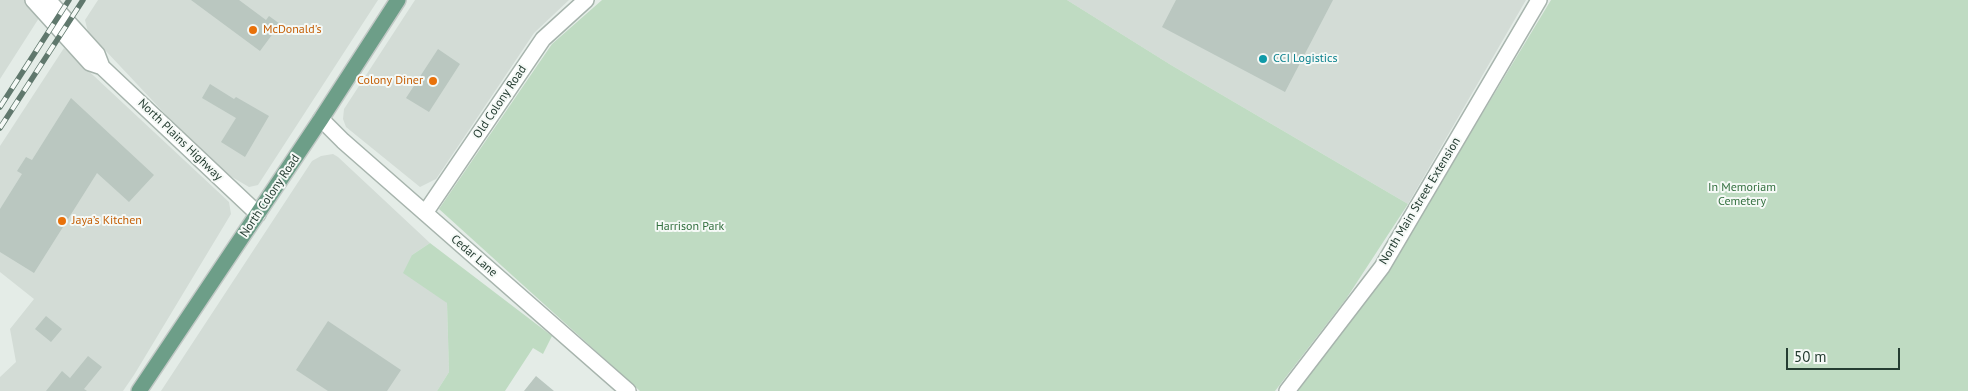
<!DOCTYPE html>
<html>
<head>
<meta charset="utf-8">
<style>
  body { margin:0 }
  #map { position:relative; width:1968px; height:391px; overflow:hidden; background:#e4ece7; font-family:"PT Sans",sans-serif }
  canvas { display:block }
  .scale { position:absolute; left:1786px; top:348px; width:114px; height:22px; box-sizing:border-box; border:2px solid #253d32; border-top:0; padding-left:6px; font-size:15px; line-height:18px; white-space:nowrap; color:#253d32; -webkit-text-stroke:4px #f5f9f6; paint-order:stroke }
</style>
</head>
<body>
<div id="map">
<canvas width="1968" height="391"></canvas>
<div class="scale">50 m</div>
</div>
<script>
const context = document.querySelector('canvas').getContext('2d');
context.lineJoin = 'round';
function fill(path, color) { context.fillStyle = color; context.fill(path, 'evenodd'); }
const shape = rows => new Path2D(rows.map(r => 'M' + r).join(''));
function trace(path, color, width, dash) { context.strokeStyle = color; context.lineWidth = width; context.lineCap = dash ? 'butt' : 'round'; context.setLineDash(dash || []); context.stroke(path); }
function drawText(font, color, halo, rows, align = 'center') {
  context.font = font + ' "PT Sans",sans-serif'; context.lineWidth = 4; context.setLineDash([]); context.textBaseline = 'middle'; context.strokeStyle = halo; context.fillStyle = color; for (const [text, x, y, turn = 0] of rows) {
    context.save(); context.translate(x, y); context.rotate((+turn || 0) * Math.PI / 180); context.textAlign = isNaN(turn) ? turn : align; if (halo) context.strokeText(text, 0, 0); context.fillText(text, 0, 0); context.restore();
  }
}
fill(shape([
  [0,0,24,0,39,18,0,79],
  [98,0,378,0,258,185,249,187,215,167,88,32,85,20],
  [415,0,569,0,534,33,436,179,420,187,346,127,343,119,344,109],
  [1067,0,1526,0,1408,204,1171,65],
  [64,48,229,202,231,214,134,375,123,391,0,391,0,377,16,362,10,329,34,299,0,272,0,146],
  [333,154,338,157,430,243,412,255,447,303,449,372,437,391,161,391,312,161,321,156]
]), '#d3dcd6');
fill(shape([
  [602,0,1067,0,1171,65,1408,204,1346,299,1275,391,640,391,439,209,552,44],
  [1551,0,1968,0,1968,391,1298,391,1395,258],
  [430,243,552,336,543,354,533,348,505,391,437,391,449,372,447,303,403,273,412,255]
]), '#bfdbc2');
fill(shape([
  [191,0,239,0,266,20,269,16,280,24,260,51],
  [1176,0,1333,0,1285,92,1162,27],
  [438,49,460,64,429,112,406,98],
  [210,84,234,99,236,97,269,116,245,157,221,142,236,118,202,98],
  [71,98,154,175,129,202,97,173,34,273,0,252,0,209,22,174,17,171,26,157,32,160],
  [46,316,62,329,51,342,35,329],
  [328,321,401,370,387,391,328,391,296,370],
  [88,356,102,367,84,389,87,391,46,391,62,371,70,378],
  [536,376,554,391,524,391]
]), '#bac7c0');
const minor = shape([
  [33,0,90,63,102,67],
  [48,0,97,54,102,67,258,214],
  [321,119,343,141,628,391],
  [425,213,543,39,586,0],
  [1287,391,1382,267,1539,0]
]);
const major = shape([
  [139,391,321,119,398,0]
]);
trace(minor, '#a7b4ad', 18);
trace(major, '#c2c9c6', 18);
trace(minor, '#fff', 15);
trace(major, '#6d9e88', 15);
const rail = shape([
  [0,107,69,0],
  [0,128,83,0]
]);
trace(rail, '#60786d', 5.5);
trace(rail, '#f5f9f6', 4, [11]);
for (const [x, y, r, color] of [
  [253,30,5,"#e8710a"],
  [1263,59,5,"#0f9aa8"],
  [433,81,5,"#e8710a"],
  [62,221,5,"#e8710a"]
]) { const dot = new Path2D(); dot.arc(x, y, r, 0, 2 * Math.PI); context.fillStyle = color; context.fill(dot); trace(dot, '#f5f9f6', 2); }
drawText('12px', '#c56008', '#f5f9f6', [
  ["McDonald's",263,30],
  ["Colony Diner",423,81,"right"],
  ["Jaya’s Kitchen",72,221]
], 'left');
drawText('12px', '#0d838f', '#f5f9f6', [
  ["CCI Logistics",1273,59]
], 'left');
drawText('12px', '#253d32', '#f5f9f6', [
  ["Old Colony Road",500,102,-56],
  ["North Plains Highway",180,140,44],
  ["North Colony Road",270,196,-56],
  ["North Main Street Extension",1420,201,-59],
  ["Cedar Lane",474,256,41]
]);
drawText('12px', '#33703f', '#f5f9f6', [
  ["In Memoriam",1742,188],
  ["Cemetery",1742,202],
  ["Harrison Park",690,227]
]);
</script>
</body>
</html>
